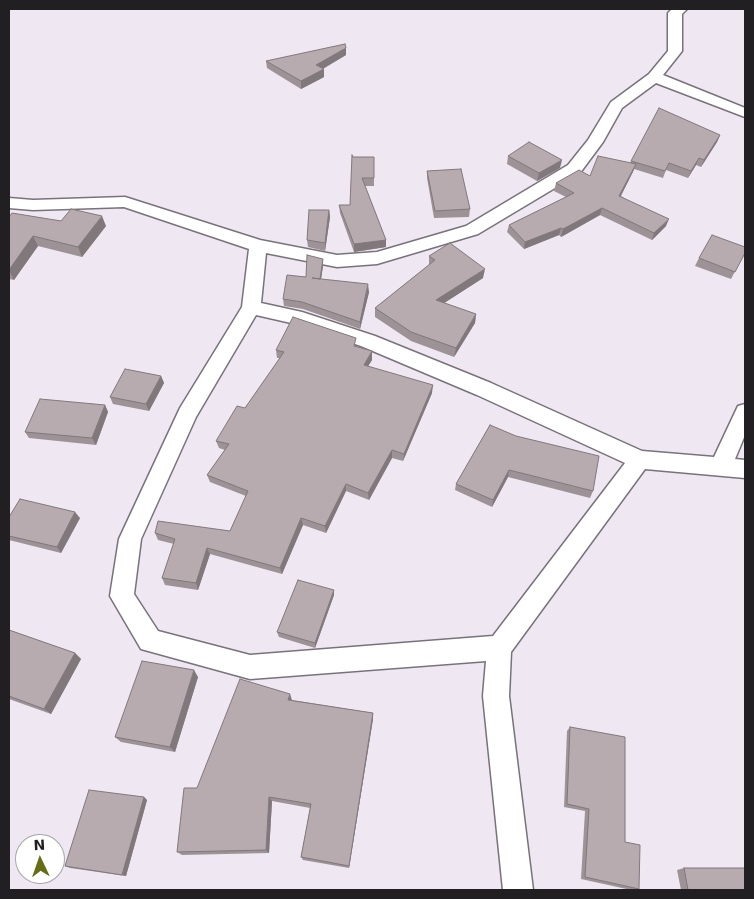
<!DOCTYPE html>
<html>
<head>
<meta charset="utf-8">
<style>
  body { margin:0 }
  #map { position:relative; width:754px; height:899px; overflow:hidden; background:#efe7f2; font-family:"DejaVu Sans",sans-serif }
  canvas { display:block }
  .frame { position:absolute; inset:0; border:10px solid #221f23; pointer-events:none }
  .north { position:absolute; left:15px; top:834px; width:50px; height:50px; box-sizing:border-box; background:#fff; border:1px solid #a7a5a7; border-radius:50%; rotate:357deg; font-size:14px; font-weight:700; line-height:20px; text-align:center; color:#221f23 }
  .north::after { content:''; display:block; margin:auto; width:18px; height:22px; background:#666d13; clip-path:polygon(50% 0,100% 100%,50% 72%,0 100%) }
</style>
</head>
<body>
<div id="map">
<canvas width="754" height="899"></canvas>
<div class="frame"></div>
<div class="north">N</div>
</div>
<script>
const context = document.querySelector('canvas').getContext('2d');
context.lineJoin = 'round';
const shape = rows => new Path2D(rows.map(r => 'M' + r).join(''));
function trace(path, color, width, dash) { context.strokeStyle = color; context.lineWidth = width; context.lineCap = dash ? 'butt' : 'round'; context.setLineDash(dash || []); context.stroke(path); }
function fill(path, color) { context.fillStyle = color; context.fill(path, 'evenodd'); }
const minor = shape([
  [672,9,687,9,682,14,682,51,663,75,745,108,745,117,656,83,622,108,603,142,580,173,478,234,377,264,337,267,266,253,261,303,302,312,375,336,491,383,642,451,714,457,738,406,745,404,745,435,735,459,745,460,745,478,645,469,511,652,509,696,533,890,503,890,483,696,486,661,250,679,141,649,110,596,119,539,180,408,242,307,249,249,124,207,33,210,9,208,9,198,33,200,125,197,260,240,337,255,377,252,466,226,568,165,588,140,611,102,649,74,668,51,668,13,672,9],
  [256,315,300,325,361,346,477,395,625,463,493,636,250,655,158,631,134,594,141,539,196,417,256,315]
]);
trace(minor, '#79727b', 3);
fill(minor, '#fff');
fill(shape([
  [346,48,346,55,323,69,324,69,324,77,301,89,267,68,266,61],
  [720,135,717,142,701,167,696,165,688,178,666,170,663,178,634,169,621,196,666,226,652,240,600,215,561,237,559,235,524,249,507,232,509,225,566,197,554,191,556,183,590,176,630,163,631,161],
  [508,156,560,168,537,181,507,164],
  [353,157,374,157,374,186,365,186,386,240,386,247,354,252,340,213,339,205,350,205],
  [427,171,470,209,469,217,434,218,427,178],
  [329,210,330,217,325,251,308,247,307,240],
  [9,217,61,221,106,226,82,257,38,246,14,280,9,279],
  [745,253,731,279,695,266,699,258],
  [429,256,483,278,444,303,476,314,475,323,454,357,411,341,375,317,375,308,429,265],
  [323,259,323,266,321,279,369,292,360,329,303,309,284,306,283,299,306,277],
  [356,346,372,360,368,366,432,393,403,461,392,458,369,500,346,491,326,533,303,525,282,574,210,554,198,590,165,585,162,578,174,544,158,540,155,533,230,531,246,496,210,482,207,475,225,450,219,448,216,441,245,408,280,358,277,358,276,350],
  [161,376,164,383,149,411,113,404,110,397],
  [105,405,108,412,96,445,29,438,25,432],
  [490,425,593,491,590,498,508,477,492,507,455,490,456,484],
  [9,517,80,518,61,553,9,540],
  [334,590,334,595,315,648,279,637,277,632],
  [9,630,75,653,81,659,51,714,9,699],
  [198,677,175,752,121,742,115,737],
  [292,700,373,713,373,719,349,868,303,860,301,857,310,808,272,801,269,853,182,855,177,852,197,788],
  [570,727,625,842,639,889,631,890,581,879,585,811,564,807,567,731],
  [144,797,147,800,126,876,70,868,65,866],
  [684,868,745,890,681,890,677,870]
]), '#9d9397');
fill(shape([
  [346,48,346,55,317,72,316,65],
  [324,69,324,77,301,89,301,81],
  [720,135,717,142,701,167,704,160],
  [699,158,696,165,688,178,691,171],
  [562,160,560,168,537,181,539,173],
  [636,164,633,172,617,203,619,196],
  [602,208,600,215,561,237,563,229],
  [329,210,330,217,325,251,325,243],
  [102,216,106,226,82,257,78,247],
  [669,219,666,226,652,240,654,233],
  [561,228,559,235,524,249,525,242],
  [33,236,38,246,14,280,9,270],
  [386,240,386,247,354,252,354,244],
  [323,259,323,266,320,286,320,279],
  [485,269,483,278,435,309,436,300],
  [368,284,369,292,360,329,360,322],
  [476,314,475,323,454,357,456,348],
  [372,351,372,360,364,373,364,365],
  [161,376,164,383,149,411,146,404],
  [433,385,432,393,403,461,404,454],
  [105,405,108,412,96,445,92,438],
  [392,450,392,458,369,500,368,493],
  [509,470,508,477,492,507,493,500],
  [346,484,346,491,326,533,325,526],
  [75,512,80,518,61,553,57,547],
  [301,518,303,525,282,574,280,568],
  [207,548,210,554,198,590,196,583],
  [334,590,334,595,315,648,315,643],
  [75,653,81,659,51,714,44,709],
  [194,670,198,677,175,752,170,747],
  [290,694,292,700,288,700],
  [373,713,373,719,349,868,349,866],
  [144,797,147,800,126,876,122,875],
  [269,797,272,801,269,853,266,850]
]), '#80787b');
const building = shape([
  [345,44,346,48,316,65,324,69,301,81,266,61,345,44],
  [659,108,720,135,704,160,699,158,691,171,669,163,665,171,631,161,659,108],
  [529,142,562,160,539,173,508,156,529,142],
  [352,155,353,157,374,157,374,178,362,178,386,240,354,244,339,205,350,205,352,155],
  [598,156,636,164,619,196,669,219,654,233,602,208,563,229,561,228,525,242,509,225,574,193,556,183,579,170,590,176,598,156],
  [461,169,470,209,435,211,427,171,461,169],
  [71,209,102,216,78,247,33,236,9,270,9,217,12,213,61,221,71,209],
  [309,210,329,210,325,243,307,240,309,210],
  [712,235,745,247,745,253,735,272,699,258,712,235],
  [450,243,485,269,436,300,476,314,456,348,411,332,375,308,435,260,429,256,450,243],
  [307,255,323,259,320,279,312,278,368,284,360,322,302,302,283,299,287,275,306,277,307,255],
  [293,317,356,338,354,346,372,351,364,365,433,385,404,454,392,450,368,493,346,484,325,526,301,518,280,568,207,548,196,583,162,578,175,539,155,533,158,521,230,531,248,491,207,475,229,444,216,441,237,406,245,408,284,352,276,350,293,317],
  [125,369,161,376,146,404,110,397,125,369],
  [40,399,105,405,92,438,25,432,40,399],
  [490,425,516,436,599,456,593,491,509,470,493,500,456,484,490,425],
  [20,499,75,512,57,547,9,536,9,517,20,499],
  [298,580,334,590,315,643,277,632,298,580],
  [9,630,75,653,44,709,9,696,9,630],
  [142,661,194,670,170,747,115,737,142,661],
  [240,679,290,694,288,700,373,713,349,866,301,857,311,804,269,797,266,850,177,852,184,788,197,788,240,679],
  [570,727,625,737,625,842,640,845,639,889,585,877,589,809,567,804,570,727],
  [89,790,144,797,122,875,65,866,89,790],
  [684,868,745,868,745,890,688,890,684,868]
]);
fill(building, '#b7abb0');
trace(building, '#80787b', 1);
</script>
</body>
</html>
